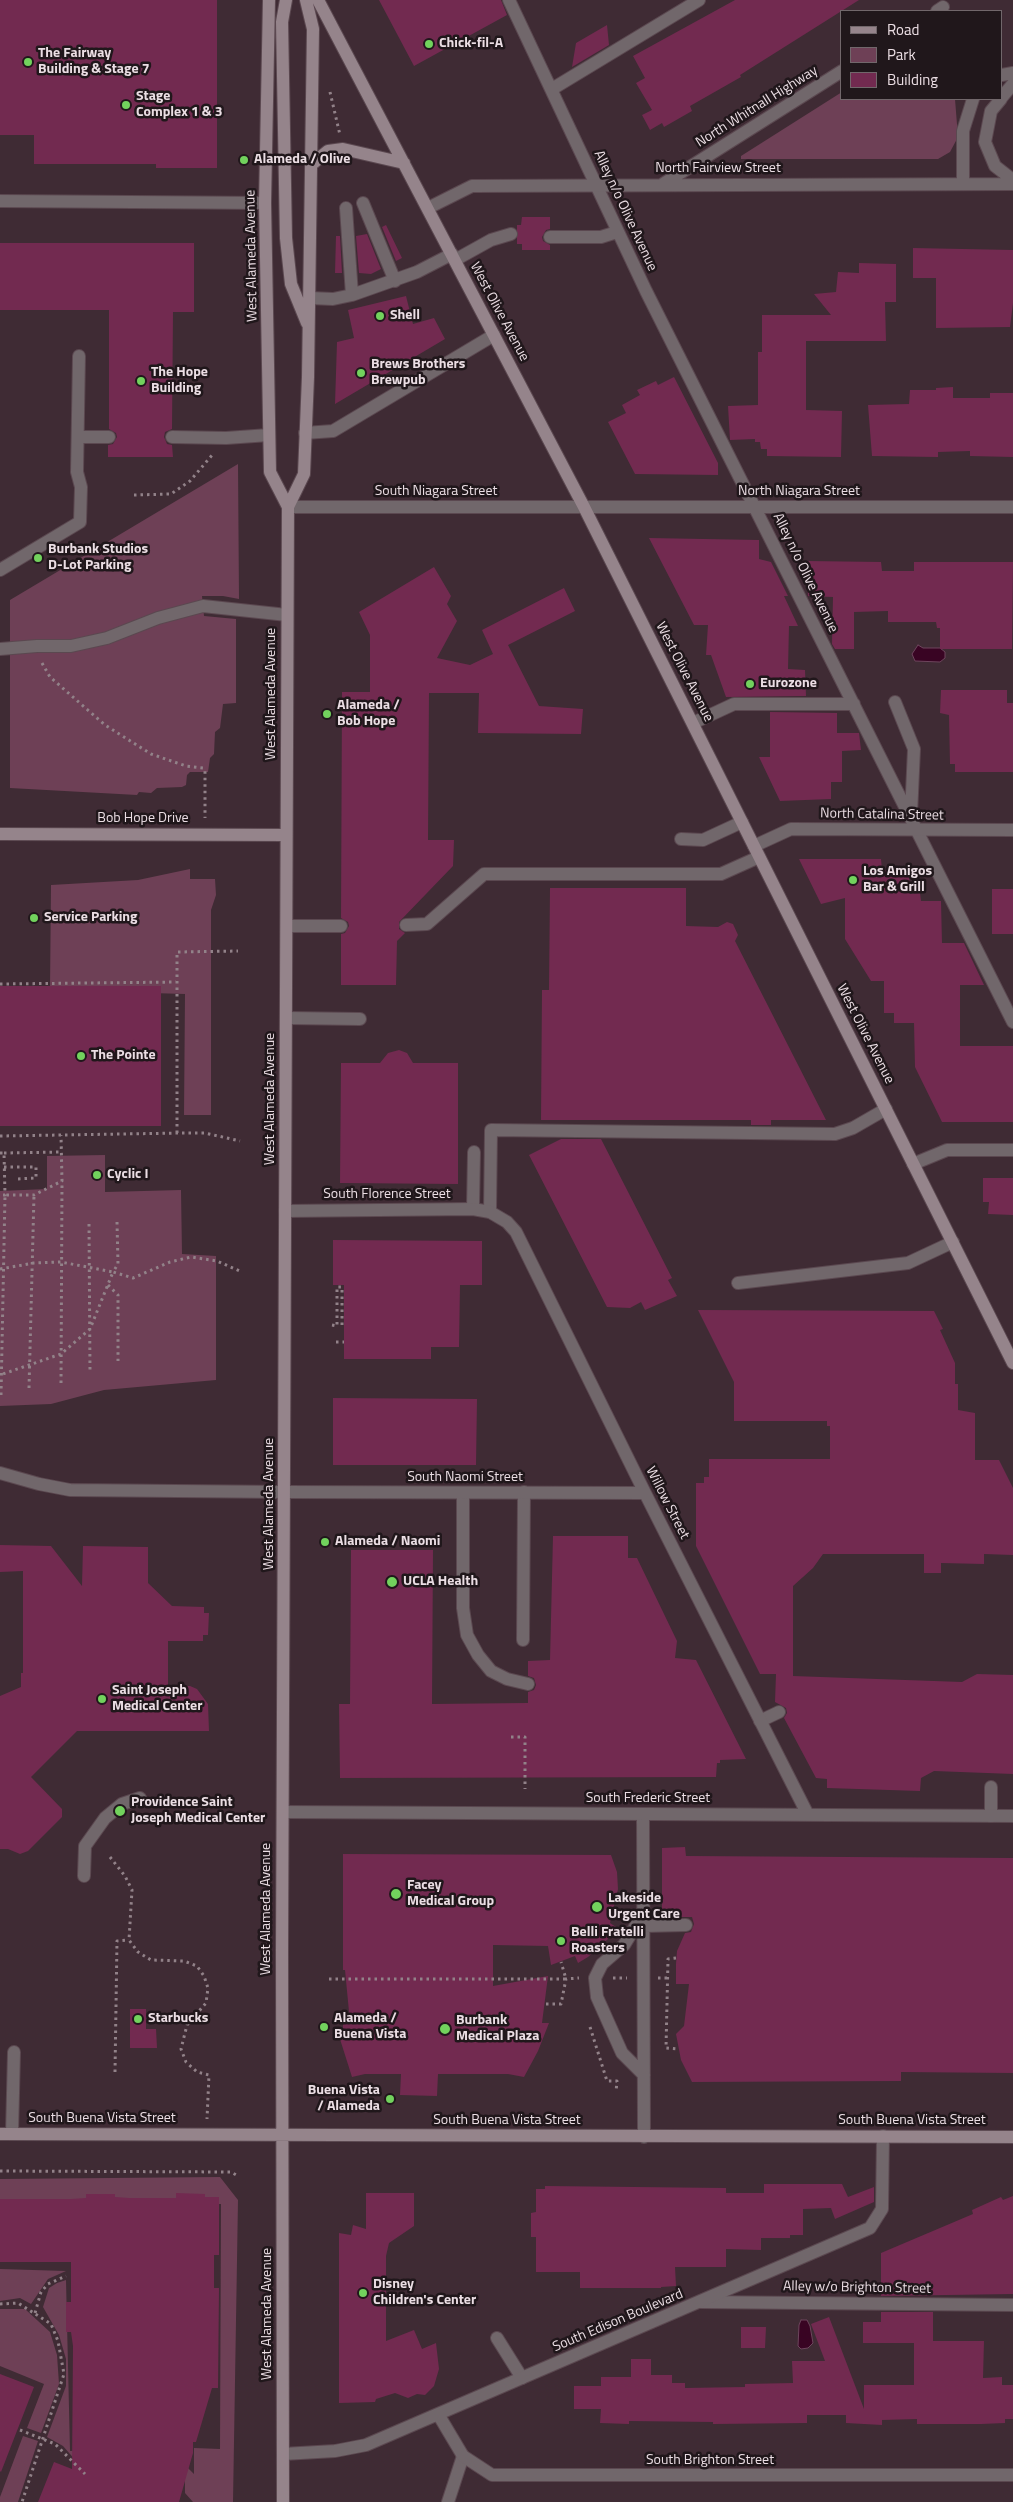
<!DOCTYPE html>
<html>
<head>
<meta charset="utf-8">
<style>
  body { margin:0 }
  #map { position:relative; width:1013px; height:2502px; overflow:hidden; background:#3f2b34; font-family:"Titillium Web",sans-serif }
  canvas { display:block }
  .legend { position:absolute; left:840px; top:10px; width:162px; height:90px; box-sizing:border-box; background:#20171b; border:1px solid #71676b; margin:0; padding:6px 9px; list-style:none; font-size:15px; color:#ebdee4 }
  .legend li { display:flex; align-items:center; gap:10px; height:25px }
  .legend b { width:25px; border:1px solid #71676b }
</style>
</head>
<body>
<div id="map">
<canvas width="1013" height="2502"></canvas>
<ul class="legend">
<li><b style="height:6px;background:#95848b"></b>Road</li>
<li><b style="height:14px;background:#6e4056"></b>Park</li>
<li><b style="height:14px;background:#722a50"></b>Building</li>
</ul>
</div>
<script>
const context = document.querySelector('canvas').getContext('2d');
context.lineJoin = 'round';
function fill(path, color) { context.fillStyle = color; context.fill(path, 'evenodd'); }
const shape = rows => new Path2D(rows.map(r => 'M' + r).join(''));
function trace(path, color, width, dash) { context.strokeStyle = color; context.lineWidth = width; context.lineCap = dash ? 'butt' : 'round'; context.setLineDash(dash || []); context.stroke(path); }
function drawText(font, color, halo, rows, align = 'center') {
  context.font = font + ' "Titillium Web",sans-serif'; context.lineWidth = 5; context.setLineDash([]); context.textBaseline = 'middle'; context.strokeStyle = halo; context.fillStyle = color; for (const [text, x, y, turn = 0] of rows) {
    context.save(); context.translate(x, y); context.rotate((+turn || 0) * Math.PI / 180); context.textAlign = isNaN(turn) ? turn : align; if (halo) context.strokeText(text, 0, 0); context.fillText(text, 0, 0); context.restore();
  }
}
fill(shape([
  [842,92,842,99,955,99,958,137,950,152,938,159,741,159,741,156],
  [238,464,239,599,223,596,202,596,204,616,236,619,236,703,223,704,220,728,215,732,214,754,210,758,208,772,190,772,187,775,186,785,182,787,157,788,151,793,139,792,137,795,10,788,10,600],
  [190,869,190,879,215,879,216,895,211,910,211,1115,184,1115,185,994,50,990,51,885,138,880],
  [105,1155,105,1192,181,1190,182,1254,216,1256,216,1380,104,1390,51,1404,0,1406,0,1191,47,1189,47,1156],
  [220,2177,238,2200,233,2502,193,2502,185,2493,185,2471,181,2461,194,2474,194,2448,220,2449,221,2204,0,2204,0,2179],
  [0,2269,66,2271,48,2279,31,2304,20,2298,0,2301],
  [66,2280,70,2451,96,2450,77,2462,63,2446,47,2437,66,2386,66,2359,59,2335,43,2307,49,2288,57,2283],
  [0,2309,25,2309,50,2332,57,2355,59,2384,41,2433,27,2428,44,2384,0,2366],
  [23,2436,38,2441,18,2502,0,2502,0,2497]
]), '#6e4056');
const water = shape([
  [918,645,923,648,940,648,945,652,945,658,940,662,915,661,912,654,918,645],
  [801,2320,807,2320,810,2326,813,2343,808,2348,801,2349,798,2346,799,2325,801,2320]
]);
fill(water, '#390423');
trace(water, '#6e455d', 1);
fill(shape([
  [0,0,217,0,217,168,156,168,156,164,34,164,34,135,0,135],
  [379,0,501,0,507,15,414,66],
  [735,0,859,0,740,75,741,77,690,106,692,111,664,127,662,123,650,130,642,115,652,110,636,83,645,78,633,56],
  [607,25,609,45,572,67,576,43],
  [522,217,550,217,550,229,546,230,542,237,543,241,550,245,550,250,522,250,522,244,517,244,517,225,521,225],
  [386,225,402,258,396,261,382,227],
  [367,234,381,269,371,274,359,273,356,236],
  [336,236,340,236,342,273,335,273],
  [0,243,194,243,194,312,173,312,172,429,165,432,164,437,167,444,172,445,173,457,108,457,108,445,113,444,117,437,116,433,109,429,109,310,0,310],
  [913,248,1013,250,1013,303,1010,327,936,328,936,278,913,278],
  [859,263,896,264,896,302,885,302,886,341,806,341,806,410,842,411,841,457,767,456,767,449,761,449,760,442,755,442,755,439,730,440,728,406,758,405,758,352,762,352,762,315,831,315,814,294,836,292,838,272,859,273],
  [406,296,413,324,434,318,445,339,335,404,337,342,354,338,348,310],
  [674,377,718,463,718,475,635,474,608,422,626,413,622,405,640,395,637,390,656,381,658,385],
  [953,387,953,398,990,398,990,393,1013,393,1013,457,970,456,970,451,938,452,938,457,872,456,868,405,909,404,910,390,936,390,936,388],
  [649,538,759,540,759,559,771,562,788,596,784,596,798,626,789,626,788,669,805,670,806,696,726,697,711,655,706,655,708,625,694,625],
  [807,561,881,562,882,571,914,571,914,562,1013,562,1012,649,940,649,940,628,937,628,936,622,888,622,888,611,854,612,854,649,835,649,832,644,833,597,808,596],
  [434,567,451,596,447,604,457,621,437,658,470,665,493,654,482,630,564,588,575,611,508,645,539,706,583,709,581,734,478,733,479,693,429,693,428,840,454,840,453,866,399,922,399,929,405,933,397,941,396,985,341,985,341,934,345,933,349,926,348,922,341,918,342,692,370,692,370,635,359,612],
  [941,690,1007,690,1007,703,1013,703,1013,772,955,772,955,764,950,764,949,715,940,713],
  [770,712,837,713,837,733,859,733,861,750,842,751,842,782,831,782,831,799,780,801,759,757,770,757],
  [799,859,881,859,882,870,909,871,910,894,920,893,921,901,941,901,942,943,964,943,984,985,960,985,960,1046,1013,1046,1013,1122,942,1122,915,1067,914,1023,894,1023,894,1013,884,1013,884,981,871,981,845,939,845,898,821,904],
  [550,888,686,888,686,926,718,927,727,922,733,924,738,935,735,941,826,1120,771,1120,771,1125,751,1125,751,1120,541,1120,542,990,549,990],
  [992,889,1013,889,1013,934,992,934],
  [0,986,161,986,161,1126,0,1126],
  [399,1050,407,1053,413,1063,458,1063,458,1184,340,1183,341,1063,380,1063,388,1053],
  [561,1139,601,1139,672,1278,668,1280,677,1296,645,1310,641,1302,630,1308,607,1307,529,1155],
  [983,1178,1013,1178,1013,1215,988,1214,989,1202,983,1202],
  [333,1240,482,1241,482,1285,460,1285,459,1347,431,1347,431,1359,344,1359,344,1285,333,1285],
  [698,1310,934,1311,943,1329,940,1330,955,1363,955,1384,958,1384,958,1410,975,1413,975,1460,999,1460,1013,1488,1013,1555,984,1554,984,1564,941,1563,941,1573,924,1573,924,1554,823,1554,813,1568,793,1586,793,1676,962,1682,977,1674,1013,1675,1013,1774,934,1771,921,1778,920,1791,827,1788,827,1779,816,1778,784,1718,787,1713,786,1708,775,1702,776,1674,760,1674,696,1546,696,1483,704,1483,704,1477,709,1477,709,1459,830,1459,830,1426,827,1426,827,1421,734,1421,734,1382],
  [333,1398,477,1399,476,1465,333,1465],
  [553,1536,628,1536,628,1558,637,1558,677,1641,675,1658,696,1660,746,1759,720,1760,720,1763,717,1763,716,1777,340,1778,339,1704,350,1704,351,1550,433,1550,432,1704,528,1703,528,1692,534,1690,536,1685,534,1678,528,1676,528,1661,550,1660],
  [0,1545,51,1546,82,1586,83,1546,148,1547,148,1583,172,1606,204,1607,204,1613,209,1613,208,1635,203,1635,203,1641,168,1641,168,1686,190,1686,197,1689,208,1704,209,1731,77,1731,31,1777,62,1809,62,1817,28,1851,20,1854,8,1849,0,1849,0,1696,21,1687,21,1673,23,1673,23,1571,0,1572],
  [685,1847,686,1856,1013,1858,1013,2073,901,2072,901,2081,692,2082,681,2060,676,2034,684,2026,689,1984,676,1984,676,1964,677,1951,685,1933,691,1932,694,1924,692,1917,662,1917,662,1848],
  [343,1854,611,1855,617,1872,618,1889,610,1923,616,1927,608,1939,588,1957,578,1963,575,1956,551,1965,548,1946,493,1945,493,1986,548,1976,542,2023,549,2023,538,2051,524,2077,508,2074,438,2074,437,2096,400,2095,401,2074,365,2074,352,2077,339,2036,343,2036,343,2022,350,2022,345,1970,343,1970],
  [130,2009,146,2009,146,2029,156,2029,157,2048,130,2048],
  [764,2184,842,2184,848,2197,874,2187,874,2202,835,2219,831,2208,803,2209,803,2235,790,2235,790,2238,761,2238,761,2250,726,2249,726,2267,675,2267,676,2286,661,2287,661,2288,580,2288,580,2272,536,2272,536,2237,531,2237,531,2213,536,2212,536,2189,545,2189,545,2186,726,2188,726,2193,764,2193],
  [176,2193,205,2194,205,2197,219,2197,219,2255,214,2255,214,2288,219,2288,218,2388,212,2388,196,2442,193,2442,193,2453,179,2502,38,2502,54,2462,72,2469,73,2346,71,2332,66,2332,66,2302,71,2302,71,2262,0,2262,0,2199,71,2199,86,2198,86,2194,115,2194,115,2197,129,2198,176,2198],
  [366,2193,414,2193,414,2226,389,2243,386,2256,386,2341,414,2330,422,2349,436,2343,439,2369,434,2386,425,2395,417,2394,408,2398,395,2393,376,2399,375,2402,339,2403,339,2233,351,2235,353,2225,366,2229],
  [1013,2196,1013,2294,881,2296,881,2253,973,2214,972,2210,1001,2197,1003,2200],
  [881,2312,933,2312,933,2341,984,2341,983,2378,1002,2377,1002,2385,1013,2385,1013,2419,1005,2419,1005,2423,981,2424,917,2424,917,2419,882,2420,882,2425,846,2423,846,2415,807,2415,807,2423,713,2424,713,2422,629,2421,629,2424,600,2423,601,2409,574,2409,574,2386,601,2386,601,2377,631,2377,631,2359,651,2359,651,2375,672,2375,672,2383,685,2383,685,2388,745,2387,745,2384,793,2383,792,2361,825,2361,811,2324,829,2317,864,2409,864,2385,914,2385,914,2343,863,2343,863,2322,881,2322],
  [741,2327,766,2327,765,2348,741,2348],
  [0,2374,34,2387,1,2472,0,2471]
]), '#722a50');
const lane = shape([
  [509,0,646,291,1013,1022],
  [552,89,699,0],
  [0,201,265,203],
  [363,203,395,281],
  [346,208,352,295],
  [550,237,601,237,617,232],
  [455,260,491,240,511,234],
  [310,298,333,299,352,295,417,272,452,254],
  [305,433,333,431,494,335],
  [78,437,109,437],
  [172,437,226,438,269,435],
  [0,570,80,522,81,487,77,472,79,356],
  [0,649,37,646,71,646,107,638,158,618,203,606,287,615],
  [895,702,914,749,911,815],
  [693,723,734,704,854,704],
  [681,839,703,840,742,822],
  [406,925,427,924,484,874,721,874,759,857],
  [287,926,341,926],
  [287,1018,360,1019],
  [473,1209,474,1152],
  [490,1212,491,1130,835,1134,853,1128,886,1109],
  [738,1283,908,1263,953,1242],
  [0,1473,39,1484,70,1490,284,1492],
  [463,1493,463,1608,467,1635,478,1655,491,1671,507,1679,528,1684],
  [523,1640,524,1492],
  [760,1721,779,1712],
  [643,1814,644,2137],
  [991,1816,991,1787],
  [84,1876,85,1846,105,1818,122,1804,140,1798],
  [643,1914,624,1945,602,1964,595,1978,597,1997,622,2053,644,2075],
  [644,1926,686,1925],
  [12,2134,14,2052],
  [700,2302,1013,2305],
  [497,2338,522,2378],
  [448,2502,463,2456]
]);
const street = shape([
  [937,11,943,7],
  [1002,75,1013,73],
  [1002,97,1013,84],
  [1001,99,991,111,985,142,995,166,1013,180],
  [663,184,842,71],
  [963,184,963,131,973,99],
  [428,208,472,186,1013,184],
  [288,507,1013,507],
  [754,846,791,829,1013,830],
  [913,1164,947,1150,1013,1150],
  [285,1211,473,1209,490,1212,507,1222,516,1232,645,1493,808,1815],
  [284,1492,645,1493],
  [283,1812,1013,1816],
  [438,2414,463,2456,492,2475,1013,2475],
  [283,2454,335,2451,366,2445,870,2228,882,2209,883,2136]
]);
const secondary = shape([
  [269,0,265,203,270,472,288,507],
  [286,0,282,22,286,238,291,284,307,323],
  [318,0,584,507,1013,1363],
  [312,164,328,151,343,149,404,163],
  [0,834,286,835],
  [0,2134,1013,2137],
  [283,2502,282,1949,288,507,304,474,308,377,313,29,306,0]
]);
trace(lane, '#5b4850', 14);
trace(street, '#5b4850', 14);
trace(secondary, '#5b4850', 14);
trace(shape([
  [330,92,340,135],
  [134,495,171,494,190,481,213,454],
  [42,663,50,677,105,725,151,754,186,766,203,768,205,771,205,818],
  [0,984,176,982],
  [177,1133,177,952,238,951],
  [0,1136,183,1133,205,1133,240,1141],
  [0,1153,4,1153,5,1195,0,1195],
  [4,1153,62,1152],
  [4,1167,36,1167,36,1178,16,1179],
  [117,1222,118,1264,113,1272,133,1278,170,1262,191,1257,217,1261,242,1272],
  [89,1224,90,1372],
  [0,1269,34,1263,61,1262,113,1272,90,1329,61,1354,0,1375],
  [108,1285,118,1295,118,1361],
  [332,1325,337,1326,337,1287,342,1287,342,1326,344,1326],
  [336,1342,344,1342],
  [61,1383,62,1181],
  [29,1388,34,1195],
  [1,1395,5,1195,34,1195,62,1181,61,1135],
  [511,1737,525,1737,525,1789],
  [110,1857,125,1876,132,1890,129,1940,138,1952,151,1960,184,1961,197,1966,204,1976,208,1988,206,2003,187,2025,181,2049,186,2062,197,2072,209,2075,207,2119],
  [676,1958,668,1959,666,2048,678,2049],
  [613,1978,627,1978],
  [658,1978,668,1978],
  [329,1979,566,1979,561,1962],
  [546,2004,561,2004,566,1979,579,1978],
  [590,2027,607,2081,617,2081,616,2092],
  [115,2072,117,1941,129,1940],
  [0,2171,231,2172,238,2176],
  [0,2304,18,2303,51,2324,58,2341,64,2374,22,2502],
  [35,2313,41,2292,48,2284,66,2276],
  [20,2430,55,2444,85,2474]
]), '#928289', 3, [2.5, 4]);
trace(lane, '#71676b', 12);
trace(street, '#71676b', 12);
trace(secondary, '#95848b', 12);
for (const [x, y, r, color] of [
  [429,44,5,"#72d25d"],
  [28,62,5,"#72d25d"],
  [126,105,5,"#72d25d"],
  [244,160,5,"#72d25d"],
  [380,316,5,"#72d25d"],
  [361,373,5,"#72d25d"],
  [141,381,5,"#72d25d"],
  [38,558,5,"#72d25d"],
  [750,684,5,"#72d25d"],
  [327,714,5,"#72d25d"],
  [853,880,5,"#72d25d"],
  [34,918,5,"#72d25d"],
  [81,1056,5,"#72d25d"],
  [97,1175,5,"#72d25d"],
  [325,1542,5,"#72d25d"],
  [392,1582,6,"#72d25d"],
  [102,1699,5,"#72d25d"],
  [120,1811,6,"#72d25d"],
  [396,1894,6,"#72d25d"],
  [597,1907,6,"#72d25d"],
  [561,1941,5,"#72d25d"],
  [138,2019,5,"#72d25d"],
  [324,2027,5,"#72d25d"],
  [445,2029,6,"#72d25d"],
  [390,2099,5,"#72d25d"],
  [363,2293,5,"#72d25d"]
]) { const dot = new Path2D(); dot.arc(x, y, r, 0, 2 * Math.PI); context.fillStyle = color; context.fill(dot); trace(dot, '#20171b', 2); }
drawText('bold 14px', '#ebdee4', '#20171b', [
  ["Chick-fil-A",439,44],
  ["The Fairway",38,54],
  ["Building & Stage 7",38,70],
  ["Stage",136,97],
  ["Complex 1 & 3",136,113],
  ["Alameda / Olive",254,160],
  ["Shell",390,316],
  ["Brews Brothers",371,365],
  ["Brewpub",371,381],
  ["The Hope",151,373],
  ["Building",151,389],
  ["Burbank Studios",48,550],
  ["D-Lot Parking",48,566],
  ["Eurozone",760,684],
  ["Alameda /",337,706],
  ["Bob Hope",337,722],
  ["Los Amigos",863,872],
  ["Bar & Grill",863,888],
  ["Service Parking",44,918],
  ["The Pointe",91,1056],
  ["Cyclic I",107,1175],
  ["Alameda / Naomi",335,1542],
  ["UCLA Health",403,1582],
  ["Saint Joseph",112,1691],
  ["Medical Center",112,1707],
  ["Providence Saint",131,1803],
  ["Joseph Medical Center",131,1819],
  ["Facey",407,1886],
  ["Medical Group",407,1902],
  ["Lakeside",608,1899],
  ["Urgent Care",608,1915],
  ["Belli Fratelli",571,1933],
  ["Roasters",571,1949],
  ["Starbucks",148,2019],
  ["Alameda /",334,2019],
  ["Buena Vista",334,2035],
  ["Burbank",456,2021],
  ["Medical Plaza",456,2037],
  ["Buena Vista",380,2091,"right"],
  ["/ Alameda",380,2107,"right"],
  ["Disney",373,2285],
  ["Children's Center",373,2301]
], 'left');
drawText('14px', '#ebdee4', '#20171b', [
  ["North Whitnall Highway",757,107,-32],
  ["North Fairview Street",718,169],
  ["Alley n/o Olive Avenue",625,211,65],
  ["West Alameda Avenue",252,256,-91],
  ["West Olive Avenue",499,312,62],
  ["South Niagara Street",436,492],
  ["North Niagara Street",799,492],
  ["Alley n/o Olive Avenue",805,573,64],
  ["West Olive Avenue",684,672,63],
  ["West Alameda Avenue",272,694,-90],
  ["North Catalina Street",882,815,1],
  ["Bob Hope Drive",143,819],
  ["West Olive Avenue",865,1034,63],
  ["West Alameda Avenue",271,1099,-90],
  ["South Florence Street",387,1195],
  ["South Naomi Street",465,1478],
  ["Willow Street",667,1503,63],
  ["West Alameda Avenue",270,1504,-90],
  ["South Frederic Street",648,1799],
  ["West Alameda Avenue",267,1909,-90],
  ["South Buena Vista Street",102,2119],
  ["South Buena Vista Street",507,2121],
  ["South Buena Vista Street",912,2121],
  ["Alley w/o Brighton Street",857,2288,1],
  ["West Alameda Avenue",268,2314,-90],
  ["South Edison Boulevard",618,2321,-23],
  ["South Brighton Street",710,2461]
]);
</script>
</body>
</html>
